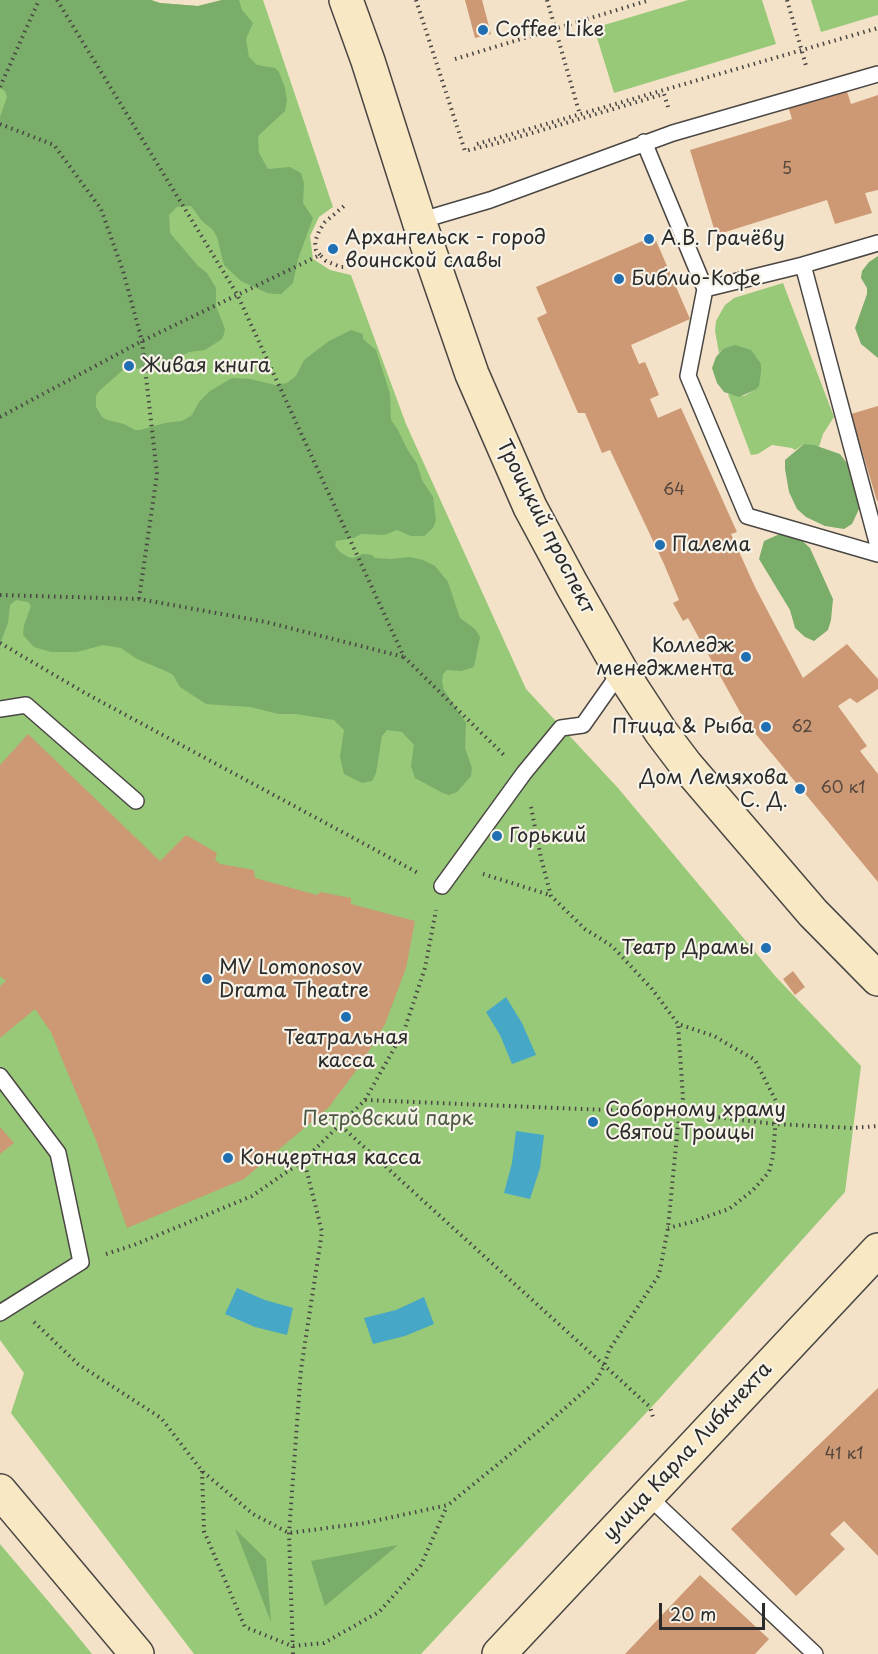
<!DOCTYPE html>
<html>
<head>
<meta charset="utf-8">
<style>
  body { margin:0 }
  #map { position:relative; width:878px; height:1654px; overflow:hidden; background:#f4e2c8; font-family:"Playpen Sans",sans-serif }
  canvas { display:block }
  .scale { position:absolute; left:659px; top:1603px; width:106px; height:27px; box-sizing:border-box; border:3px solid #2b2b2b; border-top:0; padding-left:8px; font-size:18px; line-height:21px; white-space:nowrap; color:#2b2b2b; -webkit-text-stroke:4px #f7f3e8; paint-order:stroke }
</style>
</head>
<body>
<div id="map">
<canvas width="878" height="1654"></canvas>
<div class="scale">20 m</div>
</div>
<script>
const context = document.querySelector('canvas').getContext('2d');
context.lineJoin = 'round';
function fill(path, color) { context.fillStyle = color; context.fill(path, 'evenodd'); }
const shape = rows => new Path2D(rows.map(r => 'M' + r).join(''));
function trace(path, color, width, dash) { context.strokeStyle = color; context.lineWidth = width; context.lineCap = dash ? 'butt' : 'round'; context.setLineDash(dash || []); context.stroke(path); }
function drawText(font, color, halo, rows, align = 'center') {
  context.font = font + ' "Playpen Sans",sans-serif'; context.lineWidth = 4.5; context.setLineDash([]); context.textBaseline = 'middle'; context.strokeStyle = halo; context.fillStyle = color; for (const [text, x, y, turn = 0] of rows) {
    context.save(); context.translate(x, y); context.rotate((+turn || 0) * Math.PI / 180); context.textAlign = isNaN(turn) ? turn : align; if (halo) context.strokeText(text, 0, 0); context.fillText(text, 0, 0); context.restore();
  }
}
fill(shape([
  [0,0,151,0,160,3,198,6,222,0,263,0,333,207,319,217,310,236,313,259,330,270,351,275,406,424,526,689,618,788,776,977,861,1066,845,1192,660,1398,421,1654,194,1654,11,1413,24,1373,0,1340],
  [688,0,762,0,776,44,614,93,594,28],
  [811,0,878,0,878,15,821,32],
  [783,283,834,417,823,434,819,447,804,444,795,450,792,448,772,445,758,454,751,455,728,394,744,396,755,390,723,349,719,353,715,331,716,321,725,305,734,298],
  [0,1544,75,1633,92,1654,0,1654]
]), '#97c979');
fill(shape([
  [0,0,151,0,160,3,198,6,222,0,239,0,242,10,253,23,246,39,249,57,257,65,275,68,279,72,285,88,287,100,285,111,258,136,259,153,268,169,290,167,301,173,304,184,303,203,313,218,298,259,293,283,281,294,276,294,267,293,241,281,224,265,217,237,213,230,202,221,191,206,177,207,169,215,170,233,198,266,207,273,216,288,216,306,225,329,224,334,222,339,205,350,189,352,158,367,123,370,99,391,96,396,96,407,102,417,107,420,124,424,135,430,140,430,165,423,182,421,192,415,199,402,210,391,232,378,250,379,275,385,287,383,296,376,304,360,329,341,351,330,363,334,363,339,376,350,390,394,391,420,398,430,407,449,417,464,422,480,433,497,436,520,433,528,424,536,411,536,397,530,384,535,361,534,354,538,336,541,335,546,340,552,348,557,353,558,363,554,372,555,375,558,392,559,410,557,423,560,435,566,448,582,460,618,475,629,480,637,474,667,461,671,447,670,443,674,442,682,444,690,466,723,465,748,472,768,471,776,457,792,449,795,443,793,415,778,411,766,414,745,402,732,387,730,382,736,376,773,372,781,362,783,344,774,340,757,344,730,334,720,296,714,279,714,250,707,206,704,180,687,173,675,168,672,137,659,121,648,103,645,77,652,51,652,34,647,23,635,24,625,31,606,28,602,16,600,10,605,8,623,0,644,0,117,7,97,5,91,0,88],
  [878,256,878,358,861,344,855,328,867,294,867,288,861,278,862,271,869,262],
  [735,345,751,350,761,364,761,372,759,386,755,390,739,397,724,392,717,383,712,368,716,357,723,349],
  [804,444,814,445,840,454,849,466,858,498,859,509,852,524,844,529,825,526,806,517,797,509,789,492,785,469,785,460],
  [782,533,798,537,810,548,833,599,831,620,828,630,814,641,805,637,795,628,790,610,759,559,764,541],
  [235,1529,266,1559,271,1622],
  [398,1545,325,1606,311,1561]
]), '#79ad69');
fill(shape([
  [506,997,522,1023,536,1055,512,1064,500,1035,486,1012],
  [516,1131,544,1135,540,1168,530,1199,504,1193,512,1163],
  [237,1288,265,1300,293,1308,287,1335,255,1327,225,1314],
  [424,1297,434,1324,405,1336,373,1344,364,1318,396,1310]
]), '#47a7c6');
fill(shape([
  [465,0,482,0,491,34,475,38],
  [845,85,851,104,878,95,878,190,865,193,872,213,835,224,827,200,716,235,690,150,792,119,787,103],
  [654,236,690,319,631,345,639,364,645,362,659,395,650,399,658,418,681,408,737,532,731,534,755,587,803,678,847,644,878,679,878,689,857,703,850,698,838,706,867,746,860,751,878,774,878,882,745,721,688,618,683,621,673,603,679,600,664,564,610,450,602,453,585,413,578,413,537,318,547,313,536,287],
  [878,406,878,501,877,501,851,414],
  [28,734,160,861,186,835,217,853,215,860,220,864,254,870,255,878,317,895,320,892,351,898,351,904,415,921,406,968,385,1024,361,1064,329,1107,244,1179,127,1228,96,1140,64,1064,51,1032,35,1009,0,1038,0,986,6,981,0,976,0,765],
  [793,971,805,987,795,995,783,979],
  [0,1127,14,1143,0,1154],
  [878,1388,878,1556,844,1521,830,1534,845,1549,796,1596,731,1529],
  [700,1575,769,1639,755,1654,625,1654]
]), '#cd9874');
const lane = shape([
  [644,142,705,289,688,376,747,516,878,554],
  [419,221,490,200,673,133,878,74],
  [803,265,878,546],
  [705,289,803,265,878,243],
  [0,709,26,705,136,801],
  [442,886,524,773,561,728,583,725,621,671],
  [0,1076,58,1153,81,1262,0,1313],
  [648,1496,815,1654]
]);
const secondary = shape([
  [346,0,368,61,419,221,472,374,530,507,572,585,621,671,661,732,686,765,813,913,878,979],
  [0,1491,137,1654],
  [499,1654,878,1250]
]);
trace(lane, '#494643', 18);
trace(secondary, '#494643', 36);
trace(shape([
  [57,0,237,294,404,657,506,757],
  [416,0,465,151,498,143,664,94,668,107],
  [547,0,580,115],
  [787,0,807,69],
  [455,59,650,0],
  [0,87,39,0],
  [0,124,54,145,101,209,123,271,142,341,157,474,139,599],
  [477,144,878,28],
  [320,255,316,250,315,242,319,231,325,222,344,206],
  [0,417,142,341,320,255,326,261,341,267,347,267,363,260],
  [0,595,139,599,266,622,404,657],
  [0,643,85,693,420,874],
  [531,807,541,858,551,896,585,929,612,946,652,989,678,1024,714,1036,755,1060,777,1103,773,1156,769,1172,752,1191,729,1209,692,1222,668,1228],
  [483,874,550,895],
  [365,1100,681,1113,775,1124,852,1128,878,1126],
  [341,1126,650,1407,653,1417],
  [106,1254,134,1245,252,1196,304,1160,365,1100,404,1031,425,968,436,910],
  [34,1322,78,1364,161,1418,202,1471,253,1514,289,1533,365,1523,448,1505,541,1429,596,1381,604,1366,609,1350,659,1275,668,1228,678,1125,683,1098,678,1024],
  [202,1471,204,1531,245,1627,292,1646,324,1643,379,1612,421,1565,447,1506],
  [293,1654,289,1533,301,1369,322,1232,304,1160]
]), '#494643', 4, [1.5, 4.5]);
trace(lane, '#fff', 15);
trace(secondary, '#f8e8c3', 33);
for (const [x, y, r, color] of [
  [483,30,6,"#1f6fb2"],
  [649,239,6,"#1f6fb2"],
  [333,249,6,"#1f6fb2"],
  [619,279,6,"#1f6fb2"],
  [129,366,6,"#1f6fb2"],
  [660,545,6,"#1f6fb2"],
  [746,657,6,"#1f6fb2"],
  [766,727,6,"#1f6fb2"],
  [800,789,6,"#1f6fb2"],
  [497,836,6,"#1f6fb2"],
  [766,948,6,"#1f6fb2"],
  [207,979,6,"#1f6fb2"],
  [346,1017,6,"#1f6fb2"],
  [593,1122,6,"#1f6fb2"],
  [228,1158,6,"#1f6fb2"]
]) { const dot = new Path2D(); dot.arc(x, y, r, 0, 2 * Math.PI); context.fillStyle = color; context.fill(dot); trace(dot, '#f7f3e8', 2); }
drawText('16px', '#54463d', null, [
  ["5",787,170],
  ["64",674,491],
  ["62",802,728],
  ["60 к1",843,789],
  ["41 к1",844,1455]
]);
drawText('20px', '#2b2b2b', '#f7f3e8', [
  ["Coffee Like",495,30],
  ["Архангельск - город",345,238],
  ["воинской славы",345,261],
  ["А.В. Грачёву",661,239],
  ["Библио-Кофе",631,279],
  ["Живая книга",141,366],
  ["Палема",672,545],
  ["Колледж",734,646,"right"],
  ["менеджмента",734,669,"right"],
  ["Птица & Рыба",754,727,"right"],
  ["Дом Лемяхова",788,778,"right"],
  ["С. Д.",788,801,"right"],
  ["Горький",509,836],
  ["Театр Драмы",754,948,"right"],
  ["MV Lomonosov",219,968],
  ["Drama Theatre",219,991],
  ["Театральная",346,1038,"center"],
  ["касса",346,1061,"center"],
  ["Соборному храму",605,1110],
  ["Святой Троицы",605,1133],
  ["Концертная касса",240,1158]
], 'left');
drawText('20px', '#2b2b2b', '#f7f3e8', [
  ["Троицкий проспект",545,527,63],
  ["улица Карла Либкнехта",688,1452,-47]
]);
drawText('20px', '#4b5a42', '#f7f3e8', [
  ["Петровский парк",388,1119]
]);
</script>
</body>
</html>
